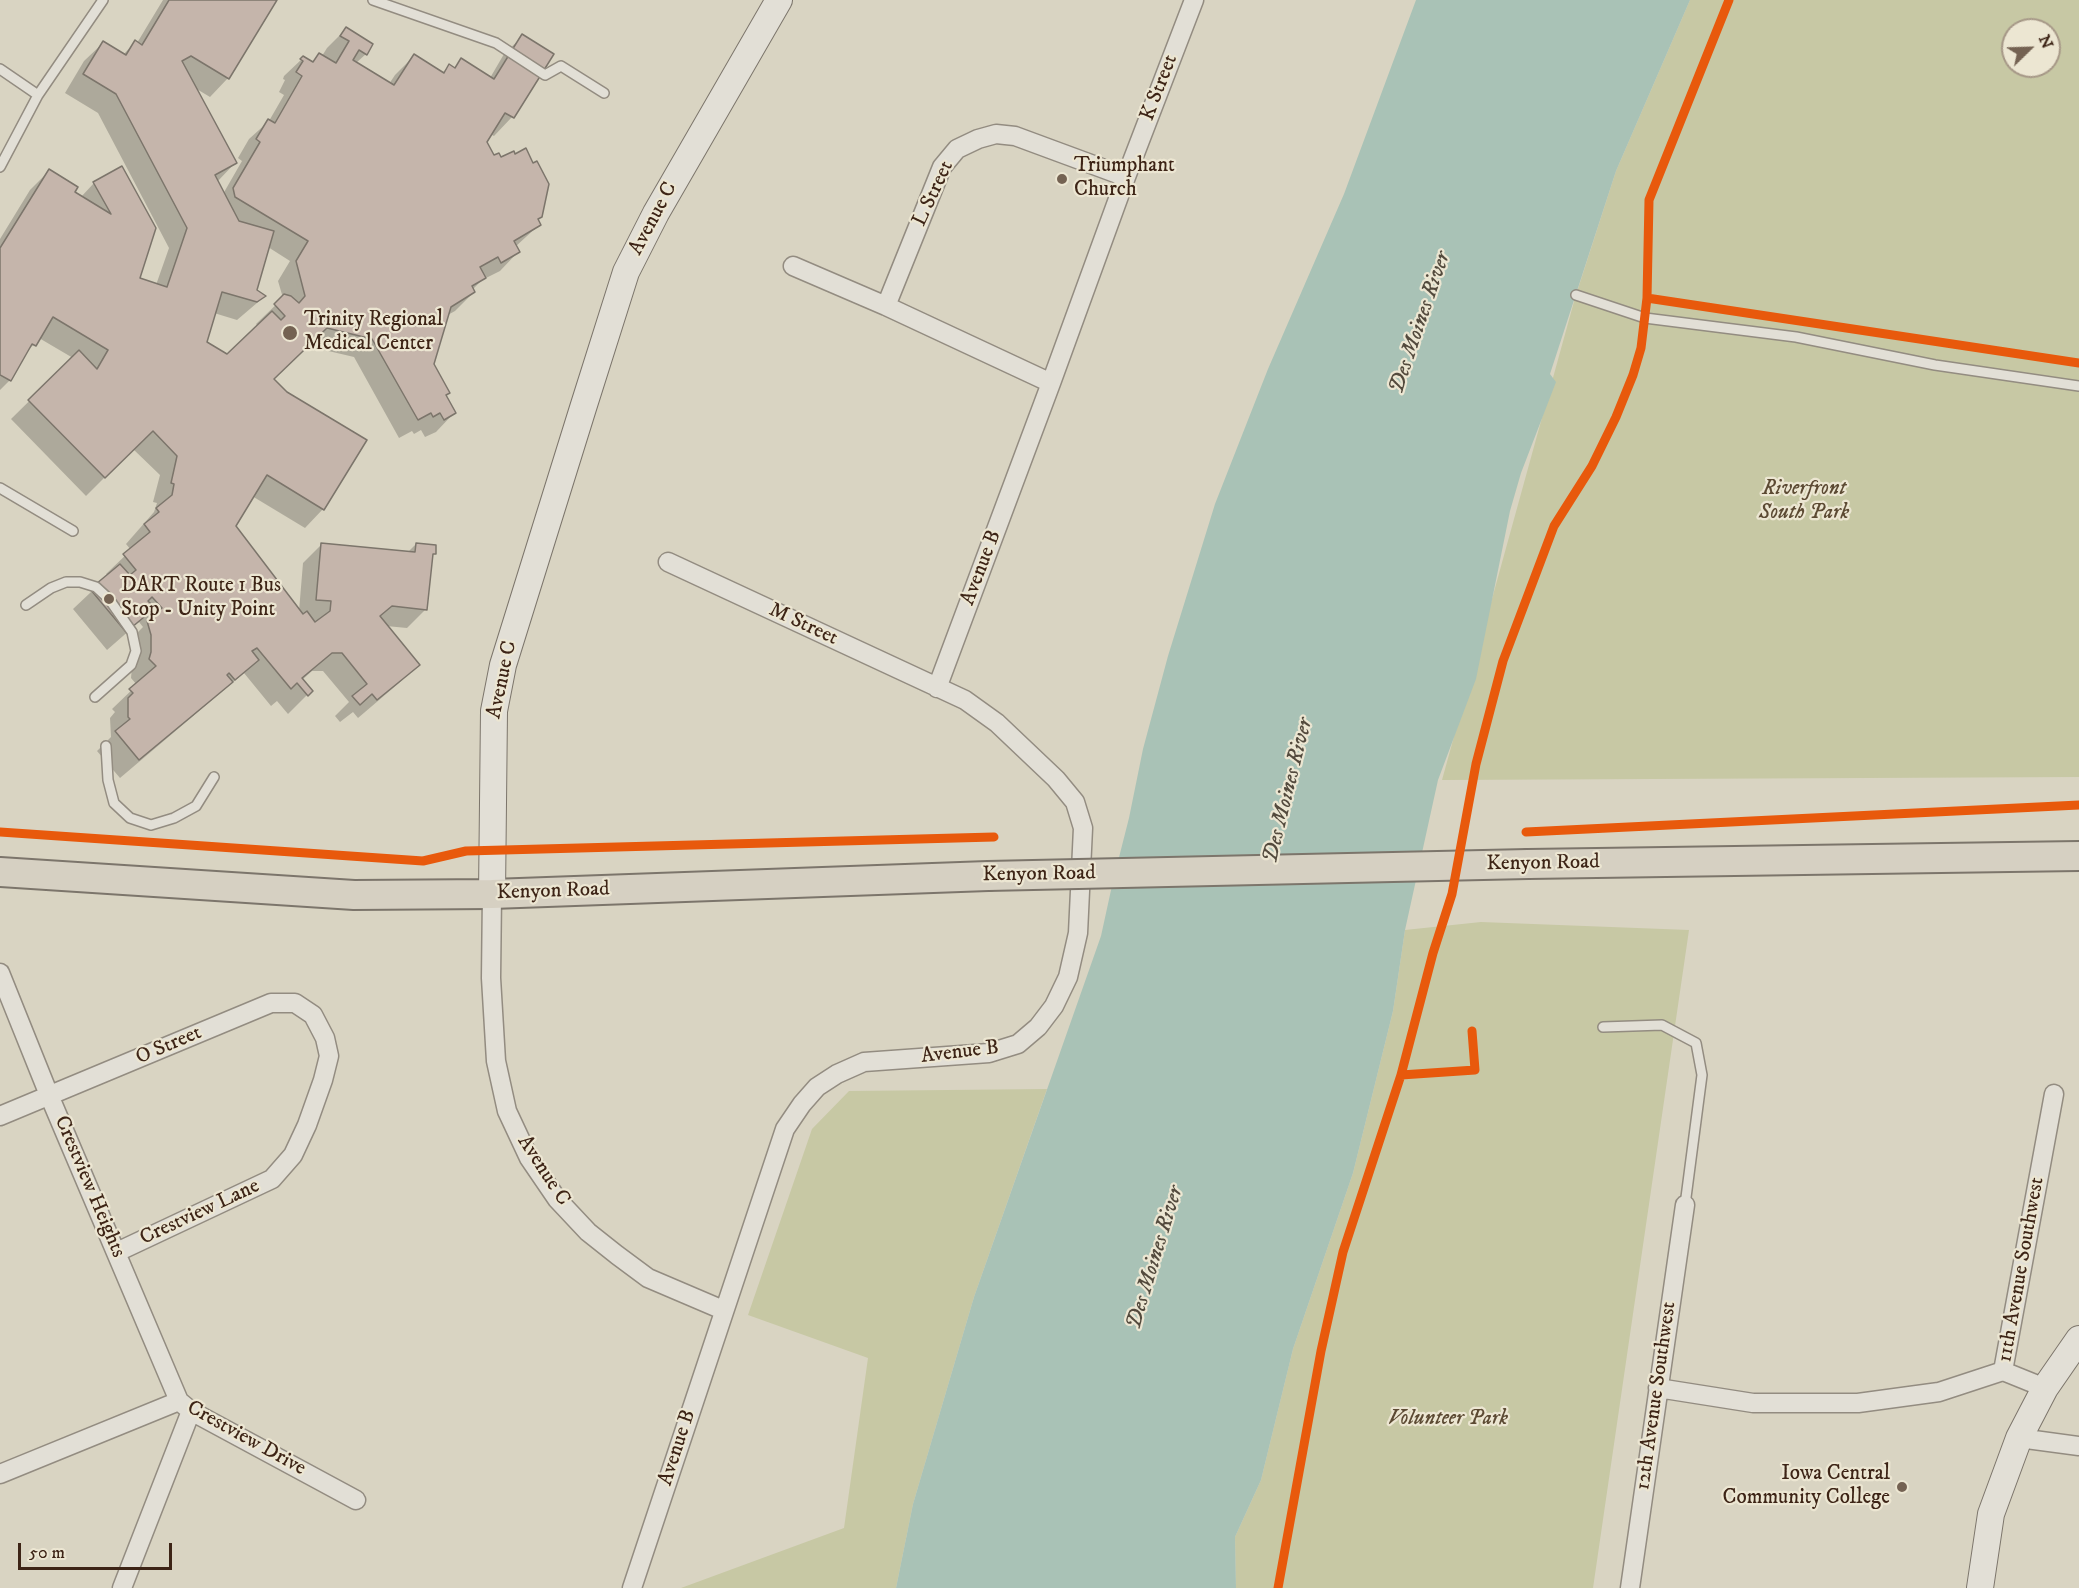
<!DOCTYPE html>
<html>
<head>
<meta charset="utf-8">
<style>
  body { margin:0 }
  #map { position:relative; width:2079px; height:1588px; overflow:hidden; background:#d9d4c2; font-family:"IM FELL DW Pica",serif }
  canvas { display:block }
  .north { position:absolute; left:2001px; top:18px; width:60px; height:60px; box-sizing:border-box; background:#ece6d2; border:2px solid #a69887; border-radius:50%; rotate:67deg; font-size:16px; font-weight:700; line-height:24px; text-align:center; color:#3d2416 }
  .north::after { content:''; display:block; margin:auto; width:21px; height:27px; background:#746252; clip-path:polygon(50% 0,100% 100%,50% 72%,0 100%) }
  .scale { position:absolute; left:18px; top:1543px; width:154px; height:27px; box-sizing:border-box; border:3px solid #3d2416; border-top:0; padding-left:8px; font-size:18px; line-height:21px; white-space:nowrap; color:#3d2416; -webkit-text-stroke:4px #ece6d2; paint-order:stroke }
</style>
</head>
<body>
<div id="map">
<canvas width="2079" height="1588"></canvas>
<div class="north">N</div>
<div class="scale">50 m</div>
</div>
<script>
const context = document.querySelector('canvas').getContext('2d');
context.lineJoin = 'round';
function fill(path, color) { context.fillStyle = color; context.fill(path, 'evenodd'); }
const shape = rows => new Path2D(rows.map(r => 'M' + r).join(''));
function trace(path, color, width, dash) { context.strokeStyle = color; context.lineWidth = width; context.lineCap = dash ? 'butt' : 'round'; context.setLineDash(dash || []); context.stroke(path); }
function drawText(font, color, halo, rows, align = 'center') {
  context.font = font + ' "IM FELL DW Pica",serif'; context.lineWidth = 4.5; context.setLineDash([]); context.textBaseline = 'middle'; context.strokeStyle = halo; context.fillStyle = color; for (const [text, x, y, turn = 0] of rows) {
    context.save(); context.translate(x, y); context.rotate((+turn || 0) * Math.PI / 180); context.textAlign = isNaN(turn) ? turn : align; if (halo) context.strokeText(text, 0, 0); context.fillText(text, 0, 0); context.restore();
  }
}
fill(shape([
  [1690,0,2079,0,2079,777,1442,780,1575,298,1616,171],
  [2013,30,2049,30,2049,66,2013,66],
  [1481,922,1689,930,1593,1588,1236,1588,1235,1537,1261,1480,1293,1349,1353,1173,1393,1011,1405,930],
  [1047,1089,974,1297,913,1504,896,1588,681,1588,844,1528,868,1358,748,1315,812,1129,849,1091]
]), '#c7c8a4');
fill(shape([
  [1416,0,1690,0,1616,171,1550,374,1556,382,1521,473,1510,511,1476,679,1438,780,1405,930,1393,1011,1353,1173,1293,1349,1261,1480,1235,1537,1236,1588,896,1588,913,1504,974,1297,1101,936,1113,881,1129,818,1143,749,1168,656,1215,504,1268,369,1344,194]
]), '#a9c2b6');
fill(shape([
  [163,0,276,0,228,78,210,97,195,88,235,163,217,182,223,194,242,161,238,158,249,139,269,121,284,95,279,92,285,80,283,79,284,76,303,58,311,63,319,55,322,56,327,48,346,29,366,54,356,63,389,84,395,75,414,56,442,73,449,66,454,68,462,60,490,78,504,54,523,36,552,54,512,117,494,136,490,134,485,142,539,225,515,247,518,252,500,271,482,280,472,290,474,292,455,311,446,316,432,364,448,393,445,396,454,413,436,432,425,437,421,430,414,434,412,431,399,438,354,357,307,346,273,379,323,509,305,528,252,496,234,526,299,611,303,563,322,544,408,552,416,544,434,553,431,557,426,609,407,628,386,626,418,665,399,683,358,718,353,712,340,722,335,716,349,702,323,671,312,671,302,680,311,691,288,714,277,701,271,706,244,673,120,778,97,751,111,737,110,718,115,712,112,709,137,685,131,678,133,655,129,641,143,627,139,622,107,650,73,609,108,576,106,574,131,550,126,544,154,512,157,503,153,502,160,475,133,449,86,496,11,419,73,358,39,338,23,357,10,380,0,390,0,239,30,190,49,171,81,197,94,183,121,168,138,279,156,285,169,248,98,113,65,93,84,61,103,43,123,55,135,42,137,43],
  [268,247,290,261,278,281,283,298,256,324,258,326,227,356,206,342,214,313,237,320,264,297,256,290]
]), '#0003');
const building = shape([
  [169,0,277,0,229,79,191,56,182,61,237,163,215,175,239,221,274,231,257,290,266,296,257,302,222,292,207,342,227,354,272,311,281,320,285,316,274,304,284,294,291,296,299,303,305,296,296,261,308,241,235,197,233,188,260,142,256,139,268,119,275,123,302,76,296,72,303,61,300,59,303,56,313,62,319,53,336,63,349,41,340,36,346,27,373,44,367,55,359,50,353,60,394,85,414,54,444,73,449,64,455,68,461,58,494,79,522,34,554,54,514,118,505,113,487,142,494,155,499,153,501,157,514,151,515,154,526,148,533,163,537,161,549,184,542,217,538,219,541,225,514,241,520,252,501,263,498,257,480,267,486,278,472,286,475,292,451,307,434,364,450,393,446,395,456,413,444,420,440,413,433,417,431,413,418,420,372,339,327,328,274,379,287,392,367,440,324,510,267,475,236,526,303,614,307,611,315,622,330,611,331,601,316,600,321,543,415,552,416,543,436,545,436,554,433,554,427,610,392,606,380,616,420,665,377,700,372,694,360,705,352,696,367,684,342,653,332,653,302,678,313,691,308,696,297,683,291,689,257,648,252,651,259,660,235,680,229,673,227,675,233,682,139,760,115,731,130,719,128,717,128,698,133,693,129,689,156,666,149,659,151,652,151,635,147,621,162,608,152,597,148,601,155,608,126,632,90,589,120,564,130,575,136,570,123,554,150,532,144,524,159,512,156,508,172,495,174,484,171,483,177,456,153,431,105,478,28,400,79,350,97,369,108,350,53,317,36,346,32,344,11,381,0,375,0,248,49,169,78,187,75,192,111,214,93,182,122,166,156,228,140,278,167,287,187,228,116,94,83,74,103,41,126,55,135,40,142,45,169,0]
]);
fill(building, '#c5b5ab');
trace(building, '#7c756b', 1.5);
const lane = shape([
  [373,0,496,43,545,75,561,66,604,93],
  [0,69,38,95],
  [0,167,38,95,103,0],
  [1576,295,1645,318,1796,337,1935,365,2079,386],
  [0,488,73,531],
  [26,605,51,588,66,582,80,582,96,587,109,599,132,632,136,651,131,665,95,697],
  [106,746,108,780,114,803,130,818,151,825,174,818,196,806,214,777],
  [1603,1027,1662,1025,1696,1043,1702,1075,1685,1205]
]);
const street = shape([
  [793,266,886,306,1051,383],
  [886,306,942,167,957,149,978,139,996,134,1015,136,1126,177],
  [937,688,1051,383,1126,177,1194,0],
  [492,894,491,978,496,1061,507,1111,529,1158,557,1199,588,1232,617,1255,648,1278,723,1310],
  [0,973,49,1095,179,1401],
  [0,1116,271,1003,295,1003,313,1015,325,1038,329,1056,323,1080,307,1125,293,1155,272,1179,117,1252],
  [2003,1371,2054,1094],
  [2003,1371,2045,1388],
  [1658,1388,1753,1403,1858,1403,1939,1392,2003,1371],
  [2019,1438,2079,1446],
  [0,1474,179,1401,191,1411,356,1500],
  [122,1588,191,1411],
  [632,1588,785,1129,802,1104,817,1087,837,1074,864,1062,989,1053,1018,1044,1038,1027,1054,1006,1068,977,1078,933,1083,828,1075,802,1056,779,997,723,965,700,668,562],
  [1630,1588,1685,1205]
]);
const secondary = shape([
  [492,894,494,711,503,665,583,408,626,272,656,213,779,0],
  [1980,1588,1991,1514,2019,1438,2045,1388,2079,1339]
]);
const primary = shape([
  [1528,864,2079,856],
  [0,872,354,895,492,894,988,876]
]);
trace(lane, '#938c81', 12);
trace(street, '#938c81', 21);
trace(secondary, '#7c756b', 28);
trace(primary, '#7c756b', 32);
trace(lane, '#e2dfd6', 9);
trace(street, '#e2dfd6', 18);
trace(secondary, '#e2dfd6', 26);
trace(primary, '#d6d0c2', 28);
const primaryBridge = shape([
  [988,876,1528,864]
]);
trace(primaryBridge, '#7c756b', 32, []);
trace(primaryBridge, '#d6d0c2', 28);
trace(shape([
  [1647,298,2079,363],
  [0,832,423,861,466,851,994,837],
  [1526,832,2079,805],
  [1401,1075,1475,1070,1472,1031],
  [1278,1588,1321,1351,1343,1252,1401,1075,1433,953,1452,894,1476,764,1503,661,1554,526,1592,466,1616,417,1633,375,1641,348,1647,298,1649,200,1729,0]
]), '#e8590c', 9);
for (const [x, y, r, color] of [
  [1062,179,6,"#746252"],
  [290,333,8,"#746252"],
  [109,599,6,"#746252"],
  [1902,1487,6,"#746252"]
]) { const dot = new Path2D(); dot.arc(x, y, r, 0, 2 * Math.PI); context.fillStyle = color; context.fill(dot); trace(dot, '#ece6d2', 2); }
drawText('21px', '#3d2416', '#ece6d2', [
  ["K Street",1160,88,-69],
  ["L Street",934,194,-65],
  ["Avenue C",654,219,-62],
  ["Avenue B",982,568,-69],
  ["M Street",803,625,25],
  ["Avenue C",503,680,-78],
  ["Kenyon Road",1543,864,-1],
  ["Kenyon Road",1039,875,-1],
  ["Kenyon Road",553,892,-2],
  ["O Street",169,1046,-23],
  ["Avenue B",960,1053,-7],
  ["Avenue C",543,1171,57],
  ["Crestview Heights",89,1187,67],
  ["Crestview Lane",200,1213,-25],
  ["11th Avenue Southwest",2022,1270,-80],
  ["12th Avenue Southwest",1657,1396,-82],
  ["Crestview Drive",246,1439,29],
  ["Avenue B",678,1448,-72]
]);
drawText('21px', '#3d2416', '#ece6d2', [
  ["Triumphant",1074,167],
  ["Church",1074,191],
  ["Trinity Regional",304,321],
  ["Medical Center",304,345],
  ["DART Route 1 Bus",121,587],
  ["Stop - Unity Point",121,611],
  ["Iowa Central",1890,1475,"right"],
  ["Community College",1890,1499,"right"]
], 'left');
drawText('italic 21px', '#5c4a33', '#ece6d2', [
  ["Riverfront",1804,490],
  ["South Park",1804,514],
  ["Volunteer Park",1448,1420]
]);
drawText('italic 22px', '#534a3d', '#ece6d2', [
  ["Des Moines River",1421,323,-71],
  ["Des Moines River",1289,791,-76],
  ["Des Moines River",1156,1258,-73]
]);
</script>
</body>
</html>
